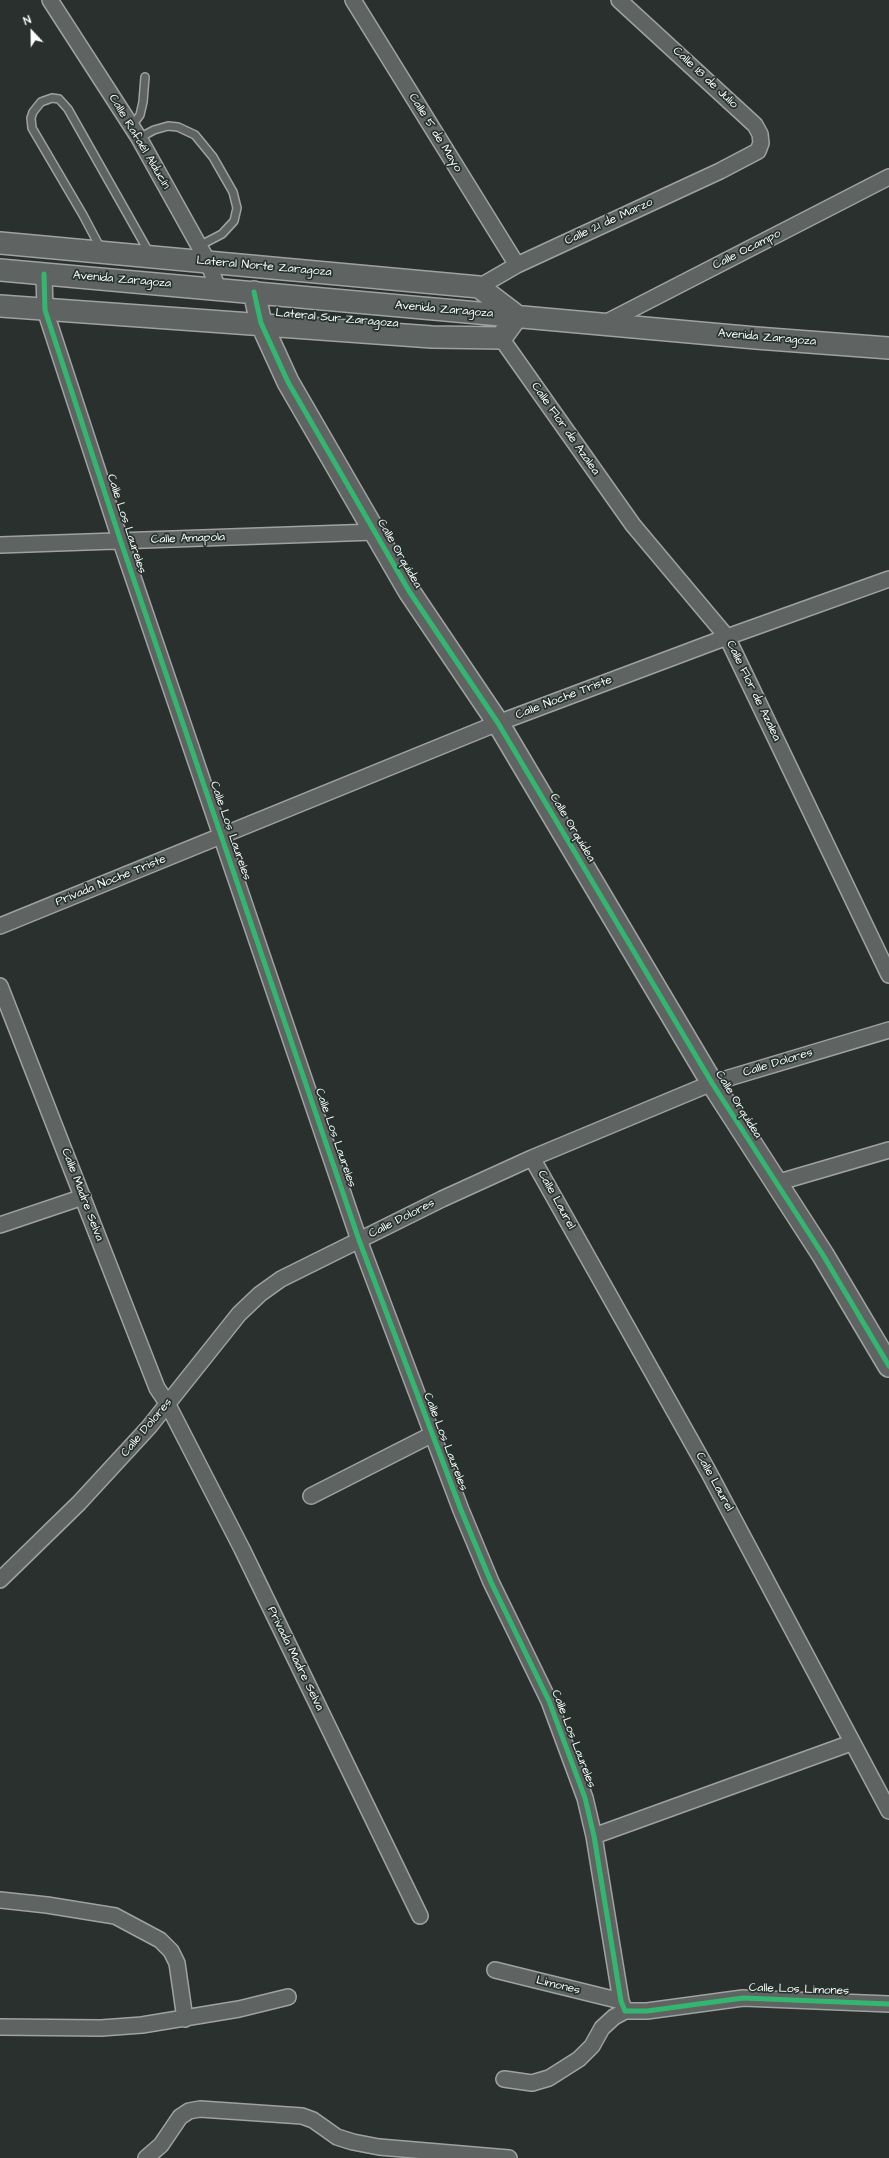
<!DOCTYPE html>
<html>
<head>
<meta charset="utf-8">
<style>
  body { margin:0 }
  #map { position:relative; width:889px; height:2158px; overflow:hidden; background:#29302d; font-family:"Architects Daughter",sans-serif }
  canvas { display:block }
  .north { position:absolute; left:12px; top:12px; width:40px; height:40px; -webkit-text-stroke:3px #26332d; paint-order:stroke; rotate:338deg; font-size:11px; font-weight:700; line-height:16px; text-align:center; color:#fff }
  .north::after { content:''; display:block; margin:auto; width:14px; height:18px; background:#fff; clip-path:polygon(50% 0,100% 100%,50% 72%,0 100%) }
</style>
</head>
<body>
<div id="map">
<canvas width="889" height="2158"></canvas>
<div class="north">N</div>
</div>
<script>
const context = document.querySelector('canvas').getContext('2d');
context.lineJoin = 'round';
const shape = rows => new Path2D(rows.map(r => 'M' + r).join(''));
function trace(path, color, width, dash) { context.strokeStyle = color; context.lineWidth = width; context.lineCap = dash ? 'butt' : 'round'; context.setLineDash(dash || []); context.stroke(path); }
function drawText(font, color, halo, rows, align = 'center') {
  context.font = font + ' "Architects Daughter",sans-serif'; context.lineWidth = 3.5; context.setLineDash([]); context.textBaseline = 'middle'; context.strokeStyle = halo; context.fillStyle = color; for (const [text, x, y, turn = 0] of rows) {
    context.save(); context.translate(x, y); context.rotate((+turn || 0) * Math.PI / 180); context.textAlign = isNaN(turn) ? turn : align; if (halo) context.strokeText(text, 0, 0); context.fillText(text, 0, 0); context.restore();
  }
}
const lane = shape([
  [131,127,140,115,143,102,145,77],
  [139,138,154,130,168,126,178,127,195,135,213,157,233,192,237,208,234,221,222,234,199,246],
  [101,249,83,215,32,128,31,118,33,112,41,102,52,98,59,99,68,109,150,254]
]);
const street = shape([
  [50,0,139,138,208,262,218,289],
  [353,0,517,265],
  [44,274,45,310,121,542,359,1240,461,1510,491,1582,549,1701,585,1798,594,1836,621,2001,625,2011,647,2011,743,1998,889,2004],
  [479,287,517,265,720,171,758,151,761,143,760,134,755,125,619,0],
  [605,323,889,177],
  [501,338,633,525,727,637,889,975],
  [0,545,375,532],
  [0,926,498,723,727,637,889,579],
  [0,986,157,1388,167,1403,242,1549,420,1916],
  [532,1158,708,1471,889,1811],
  [776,1183,889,1150],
  [0,1225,83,1197],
  [311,1496,431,1435],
  [0,1580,79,1503,149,1427,239,1314,260,1294,281,1279,442,1199,532,1158,712,1083,889,1030],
  [594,1836,851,1743],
  [0,1900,47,1905,115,1916,160,1940,171,1951,177,1963,185,2019],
  [495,1970,621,2001],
  [0,2027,101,2028,142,2025,239,2009,288,1997],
  [504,2079,532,2083,549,2078,579,2059,592,2046,602,2028,614,2017,625,2011],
  [146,2158,161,2145,180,2117,189,2111,200,2109,302,2116,313,2120,337,2137,353,2142,379,2147,509,2158]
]);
const secondary = shape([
  [0,243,479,287,517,316,501,338,432,337,0,306],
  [0,270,756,338,889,348],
  [254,292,261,323,288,382,409,591,498,723,712,1083,823,1255,889,1366]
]);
trace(lane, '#9fa2a0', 10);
trace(street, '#9fa2a0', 18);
trace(secondary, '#9fa2a0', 24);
trace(lane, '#5f6362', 7);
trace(street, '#5f6362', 15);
trace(secondary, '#5f6362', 21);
trace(shape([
  [44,274,45,310,121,542,359,1240,461,1510,491,1582,549,1701,585,1798,594,1836,621,2001,625,2011,647,2011,743,1998,889,2004],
  [254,292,261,323,288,382,409,591,498,723,712,1083,823,1255,889,1366]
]), '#33b770', 5);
drawText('12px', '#fff', '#26332d', [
  ["Calle 18 de Julio",705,78,43],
  ["Calle 5 de Mayo",435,133,58],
  ["Calle Rafaél Alducín",139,142,59],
  ["Calle 21 de Marzo",609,222,-25],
  ["Calle Ocampo",747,250,-27],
  ["Lateral Norte Zaragoza",264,267,5],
  ["Avenida Zaragoza",122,280,5],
  ["Avenida Zaragoza",444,310,5],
  ["Lateral Sur Zaragoza",337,319,5],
  ["Avenida Zaragoza",767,338,5],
  ["Calle Flor de Azalea",565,429,55],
  ["Calle Los Laureles",126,524,72],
  ["Calle Amapola",188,539,-2],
  ["Calle Orquídea",399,554,60],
  ["Calle Flor de Azalea",753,691,64],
  ["Calle Noche Triste",564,698,-21],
  ["Calle Orquídea",572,828,59],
  ["Calle Los Laureles",230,831,71],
  ["Privada Noche Triste",111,881,-22],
  ["Calle Dolores",778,1063,-17],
  ["Calle Orquídea",738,1105,58],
  ["Calle Los Laureles",335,1138,71],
  ["Calle Madre Selva",82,1195,69],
  ["Calle Laurel",556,1200,61],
  ["Calle Dolores",402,1219,-27],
  ["Calle Dolores",147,1428,-50],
  ["Calle Los Laureles",445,1442,69],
  ["Calle Laurel",714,1482,61],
  ["Privada Madre Selva",295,1659,64],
  ["Calle Los Laureles",573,1739,69],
  ["Limones",558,1986,14],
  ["Calle Los Limones",799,1990,2]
]);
</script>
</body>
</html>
